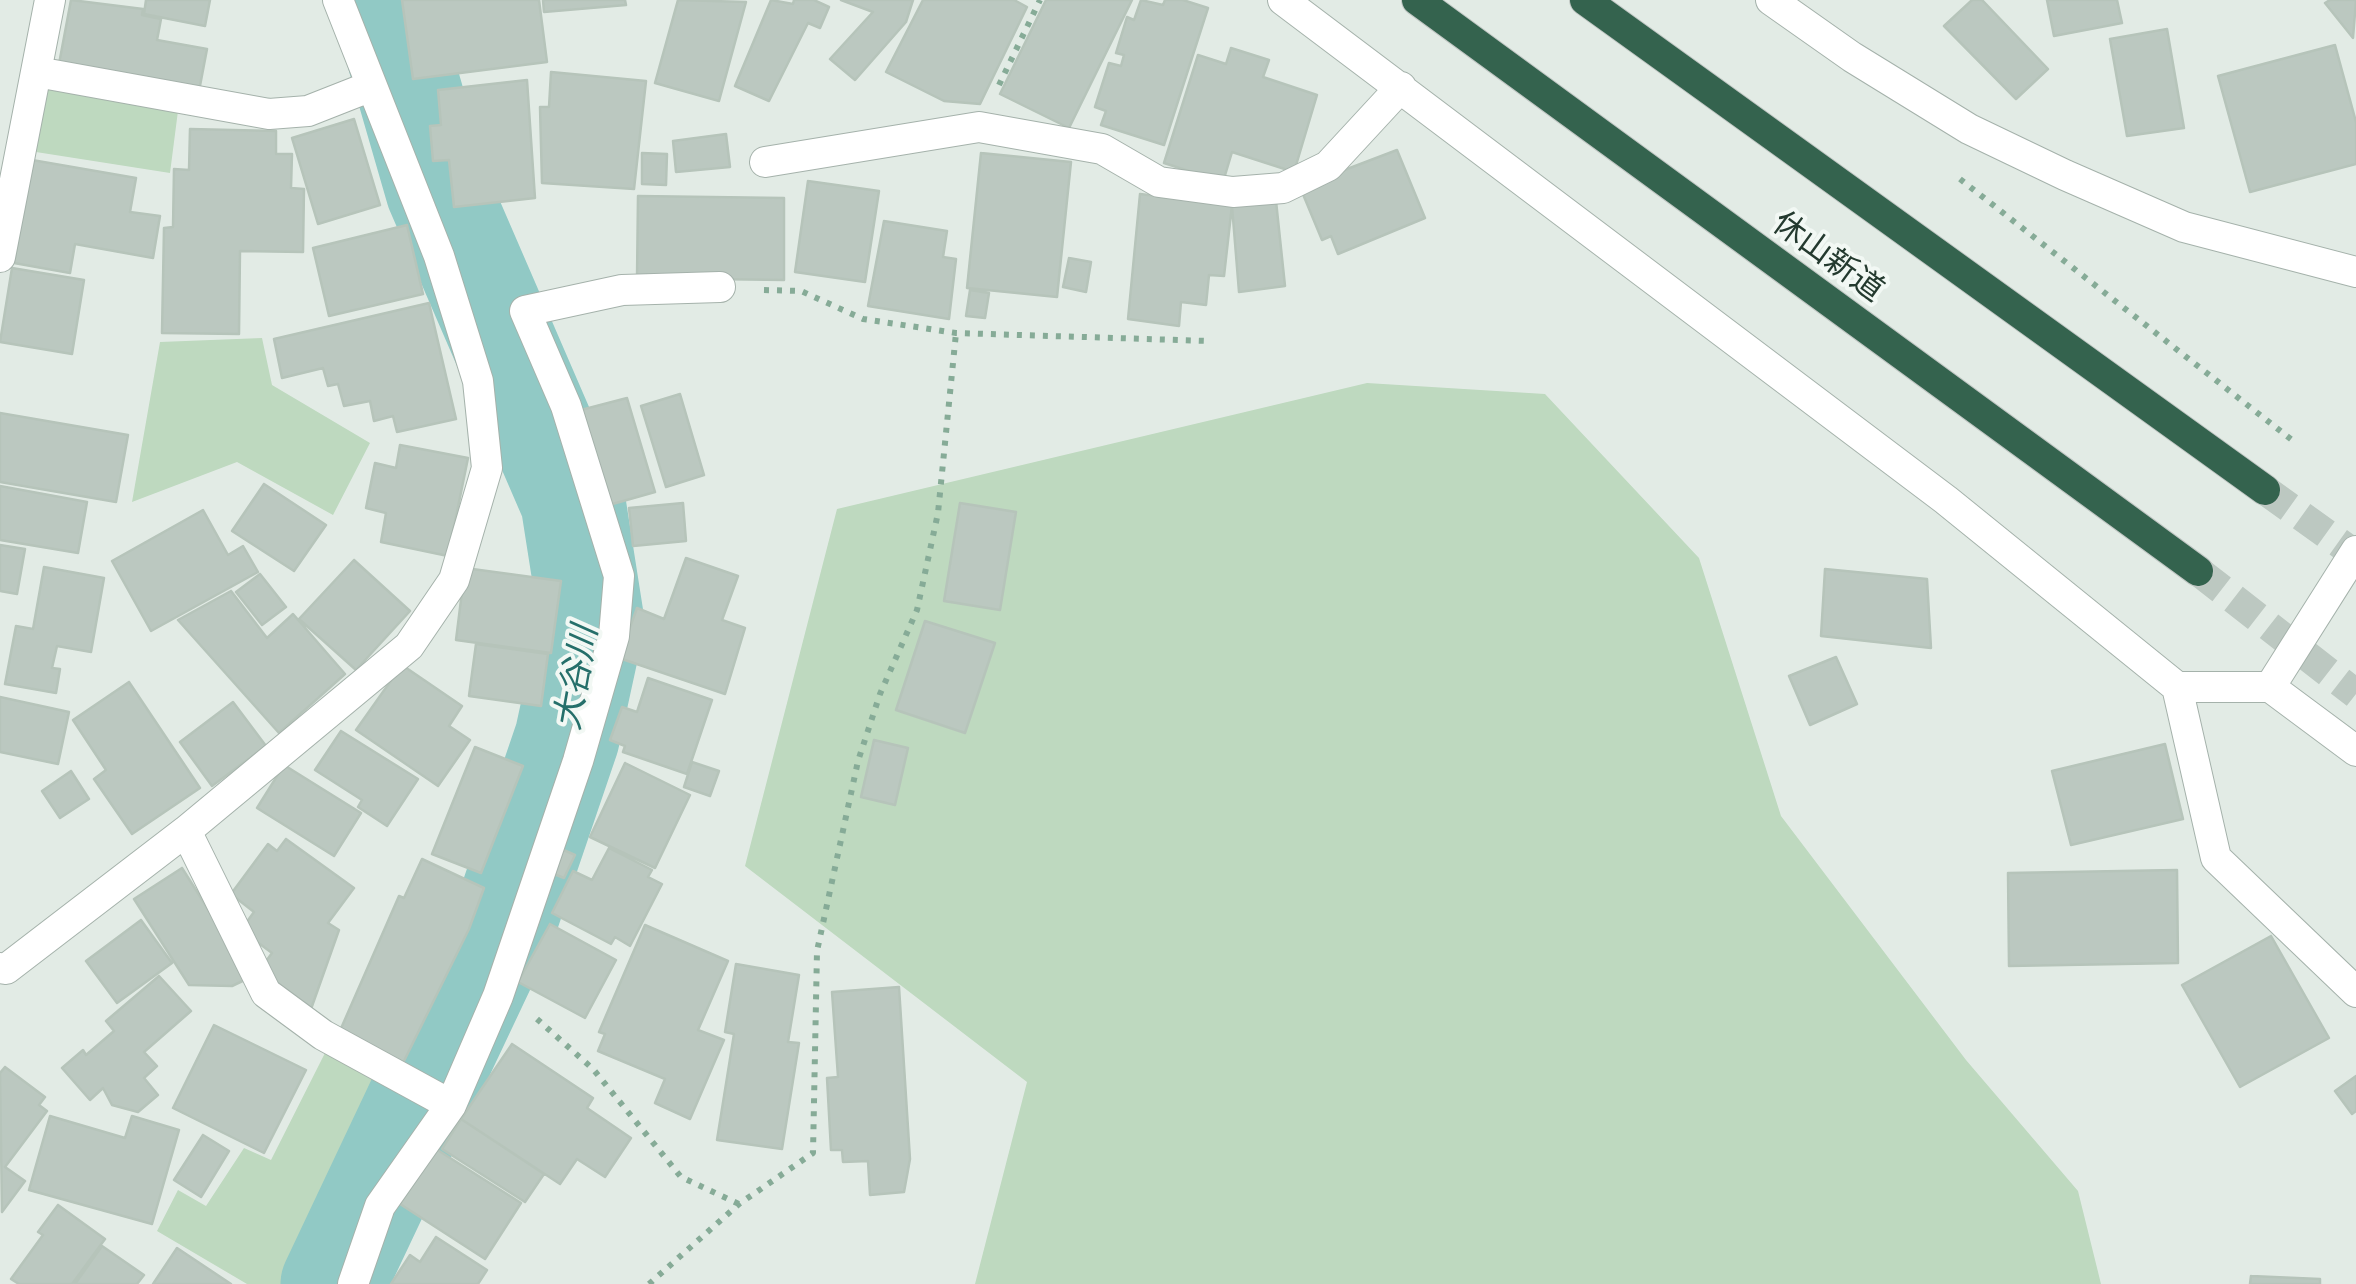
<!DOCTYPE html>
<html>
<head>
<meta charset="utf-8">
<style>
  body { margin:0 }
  canvas { display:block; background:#e2ebe5 }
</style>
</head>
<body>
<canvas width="2356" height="1284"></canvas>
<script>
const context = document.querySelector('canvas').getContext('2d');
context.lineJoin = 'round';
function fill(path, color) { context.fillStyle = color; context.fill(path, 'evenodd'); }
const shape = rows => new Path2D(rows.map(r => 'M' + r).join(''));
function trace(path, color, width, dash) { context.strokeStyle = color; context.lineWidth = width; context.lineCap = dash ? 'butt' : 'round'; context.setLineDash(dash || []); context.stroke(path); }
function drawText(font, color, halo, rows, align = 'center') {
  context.font = font + ' Inter,"Noto Sans JP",sans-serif'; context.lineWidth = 8; context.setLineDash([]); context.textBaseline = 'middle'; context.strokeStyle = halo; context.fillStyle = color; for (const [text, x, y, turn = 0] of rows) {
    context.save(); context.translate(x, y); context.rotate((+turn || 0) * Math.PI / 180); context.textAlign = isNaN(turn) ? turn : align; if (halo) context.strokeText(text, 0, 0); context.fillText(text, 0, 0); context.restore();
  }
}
fill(shape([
  [49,81,179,103,170,173,36,152],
  [262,338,272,385,370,443,333,515,237,462,132,502,160,342],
  [1367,383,1545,394,1699,558,1781,816,1966,1060,2078,1191,2101,1284,975,1284,1027,1082,745,866,837,509],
  [326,1051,407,1095,352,1201,301,1284,247,1284,157,1231,178,1190,206,1206,244,1148,271,1160]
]), '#bed9bf');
trace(shape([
  [333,1284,505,920,567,738,592,623,573,502,438,190,383,0]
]), '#91c9c5', 105);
const building = shape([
  [71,0,143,9,142,15,161,19,157,40,207,49,199,91,59,64,71,0],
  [146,0,210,0,205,26,144,14,146,0],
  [402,0,539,0,547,62,413,79,402,0],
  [543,0,625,0,626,5,544,12,543,0],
  [678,0,746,2,719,101,655,83,678,0],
  [771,0,793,4,794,0,814,0,829,7,820,28,808,23,769,101,735,86,771,0],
  [913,0,906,22,855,80,830,59,873,12,841,0,913,0],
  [923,0,1014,0,1027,7,980,104,944,101,886,72,923,0],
  [1046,0,1132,0,1069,128,1000,94,1046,0],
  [1141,0,1163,5,1165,0,1183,0,1208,8,1164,145,1101,125,1106,111,1095,107,1109,63,1121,66,1124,55,1116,53,1127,17,1134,20,1141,0],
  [1972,0,1982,0,2048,69,2016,99,1944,26,1972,0],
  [2047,0,2117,0,2122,23,2054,36,2047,0],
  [2330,0,2356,0,2353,38,2325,3,2330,0],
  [2167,29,2184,128,2127,136,2110,39,2167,29],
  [2335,45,2356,122,2356,164,2250,192,2218,76,2335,45],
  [1231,48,1269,60,1263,77,1317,95,1294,172,1232,152,1223,182,1164,163,1198,55,1226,64,1231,48],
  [551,72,646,81,634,189,542,183,540,107,549,107,551,72],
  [527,80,535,198,454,207,449,160,433,161,430,126,441,125,438,90,527,80],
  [354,119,380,205,318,224,292,138,354,119],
  [190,129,276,131,276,154,292,154,291,188,304,189,303,252,240,251,239,334,162,333,164,228,173,227,174,169,189,170,190,129],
  [726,134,730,167,676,172,673,141,726,134],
  [1397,150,1425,218,1338,254,1331,236,1322,240,1300,187,1397,150],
  [642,153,667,154,666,185,642,184,642,153],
  [981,153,1071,162,1057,297,967,288,981,153],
  [32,160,136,178,130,212,160,216,153,258,75,244,70,273,14,263,32,160],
  [808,181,879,191,865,282,795,272,808,181],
  [1140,194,1232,205,1224,276,1209,275,1206,305,1181,302,1179,326,1128,319,1140,194],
  [638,196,784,198,784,280,637,278,638,196],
  [1276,201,1285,286,1239,292,1232,206,1276,201],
  [884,221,947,231,943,257,956,259,949,319,868,306,884,221],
  [407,225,423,294,329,316,313,248,407,225],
  [1069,258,1091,262,1086,292,1063,287,1069,258],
  [12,268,84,280,72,354,0,342,12,268],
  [970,290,989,293,985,318,966,316,970,290],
  [429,303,456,419,397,432,393,416,374,421,370,401,344,406,338,384,328,386,323,368,282,378,274,339,429,303],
  [680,394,704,475,666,487,641,406,680,394],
  [627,398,655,492,609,505,581,410,627,398],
  [0,413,128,435,116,502,0,482,0,413],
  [400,445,468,458,448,556,381,542,386,513,366,508,375,463,396,468,400,445],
  [264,484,326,525,294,571,232,531,264,484],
  [0,486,87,502,78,553,0,540,0,486],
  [683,503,686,541,633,546,629,508,683,503],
  [960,503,1016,512,1000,610,944,601,960,503],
  [203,510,228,555,243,546,258,572,151,631,112,561,203,510],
  [0,545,25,549,17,594,0,591,0,545],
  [686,558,738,576,722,620,745,628,725,694,619,658,637,608,664,619,686,558],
  [354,560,410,611,356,670,299,619,354,560],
  [44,567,104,578,91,652,57,646,52,668,60,669,56,693,5,684,16,626,33,629,44,567],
  [465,568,561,581,551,653,456,640,465,568],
  [1825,569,1927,579,1931,648,1821,636,1825,569],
  [260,574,286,607,262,625,236,592,260,574],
  [231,591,267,638,293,614,345,674,279,733,178,620,231,591],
  [925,621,995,643,965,733,896,710,925,621],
  [476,644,548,654,541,706,469,696,476,644],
  [1836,657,1857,704,1810,725,1789,676,1836,657],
  [402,665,462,706,449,726,470,740,438,786,356,730,402,665],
  [648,678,712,700,687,774,623,752,625,746,610,740,622,707,637,712,648,678],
  [129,682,200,788,132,834,94,779,106,770,73,720,129,682],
  [0,697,69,712,58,764,0,752,0,697],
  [233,702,266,746,212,786,180,742,233,702],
  [341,731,418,779,387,826,358,807,362,800,315,770,341,731],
  [874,740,908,748,895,805,861,797,874,740],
  [2165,744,2183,819,2071,845,2052,771,2165,744],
  [475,747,523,766,481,873,432,854,475,747],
  [692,762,719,771,710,796,684,787,692,762],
  [625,763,690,795,655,868,590,837,625,763],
  [284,765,361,813,334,856,257,808,284,765],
  [71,771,89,799,60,818,42,791,71,771],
  [286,839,354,888,328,923,339,930,311,1009,259,971,272,953,241,930,254,912,231,894,268,844,277,851,286,839],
  [559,848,575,855,564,878,549,872,559,848],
  [609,848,652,870,648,877,662,884,630,946,615,937,611,944,552,913,573,871,592,880,609,848],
  [422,859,484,888,469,929,403,1063,339,1033,399,896,404,898,422,859],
  [182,868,251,977,232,986,189,985,134,899,182,868],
  [2177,870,2178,963,2009,966,2008,873,2177,870],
  [141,920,172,963,117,1003,86,961,141,920],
  [550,924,616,960,585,1018,518,982,550,924],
  [645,925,728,961,698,1030,724,1040,690,1119,655,1103,665,1079,598,1051,605,1034,599,1032,645,925],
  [2271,936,2329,1038,2240,1087,2182,985,2271,936],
  [736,964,799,975,788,1042,799,1043,782,1149,717,1140,734,1034,725,1032,736,964],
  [159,976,191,1011,144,1052,157,1066,144,1078,158,1095,138,1112,112,1105,103,1088,90,1100,62,1068,83,1050,86,1055,114,1031,106,1021,159,976],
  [899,987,910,1159,904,1192,870,1195,868,1161,843,1162,842,1150,831,1150,827,1078,838,1077,832,992,899,987],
  [214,1025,306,1070,264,1153,173,1108,214,1025],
  [512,1044,593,1098,587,1108,631,1138,605,1177,577,1159,560,1184,461,1119,512,1044],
  [5,1067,45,1097,39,1105,47,1111,5,1167,25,1181,2,1212,0,1073,5,1067],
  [2356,1076,2356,1111,2352,1114,2335,1091,2356,1076],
  [50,1116,125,1138,132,1116,179,1130,152,1224,29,1190,50,1116],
  [461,1119,544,1174,525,1202,442,1149,461,1119],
  [203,1135,229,1151,201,1197,174,1180,203,1135],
  [436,1149,521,1203,485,1259,400,1204,436,1149],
  [58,1205,105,1239,72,1284,19,1284,11,1279,43,1235,38,1232,58,1205],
  [436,1237,487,1270,478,1284,391,1284,410,1255,420,1262,436,1237],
  [102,1246,144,1275,137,1284,75,1284,102,1246],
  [177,1248,231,1284,153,1284,177,1248],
  [2251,1276,2320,1279,2320,1284,2250,1284,2251,1276]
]);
fill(building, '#bbc8c0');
trace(building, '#b6c4ba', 2.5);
trace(shape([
  [2265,490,2356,555],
  [2198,571,2356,694]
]), '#bcc8c1', 30, [30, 15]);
const minor = shape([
  [1283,0,1946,500,2177,687,2270,687,2356,751],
  [1771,0,1852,57,1969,129,2065,175,2184,227,2356,272],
  [37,72,269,114,308,111,369,87],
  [765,162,979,127,1102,149,1159,182,1233,192,1283,188,1328,166,1401,87],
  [0,257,50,0],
  [2177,687,2216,858,2356,992],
  [2270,687,2356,551],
  [186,831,266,993,323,1035,451,1105],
  [0,968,6,969,186,831,409,646,454,580,487,468,478,381,439,256,338,0],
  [353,1284,380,1206,451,1105,498,996,578,761,614,636,619,576,566,406,525,311,622,290,720,287]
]);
const highway = shape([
  [1417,0,2198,571],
  [1585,0,2265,490]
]);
trace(minor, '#a5b2ab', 32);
trace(highway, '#c2c8c5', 32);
trace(shape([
  [999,85,1040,0],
  [1960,179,2297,444],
  [764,290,801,291,863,319,956,333,1210,341],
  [537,1019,593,1069,681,1177,739,1204],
  [649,1284,739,1204,813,1153,817,951,858,761,880,694,917,610,938,513,956,333]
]), '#86ab97', 6, [5, 8]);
trace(minor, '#fff', 30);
trace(highway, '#34634e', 30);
drawText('32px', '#243a2f', '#f2f8f4', [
  ["休山新道",1828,257,36]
]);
drawText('italic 35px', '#256f6a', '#f2f8f4', [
  ["大谷川",577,678,-80]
]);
</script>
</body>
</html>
